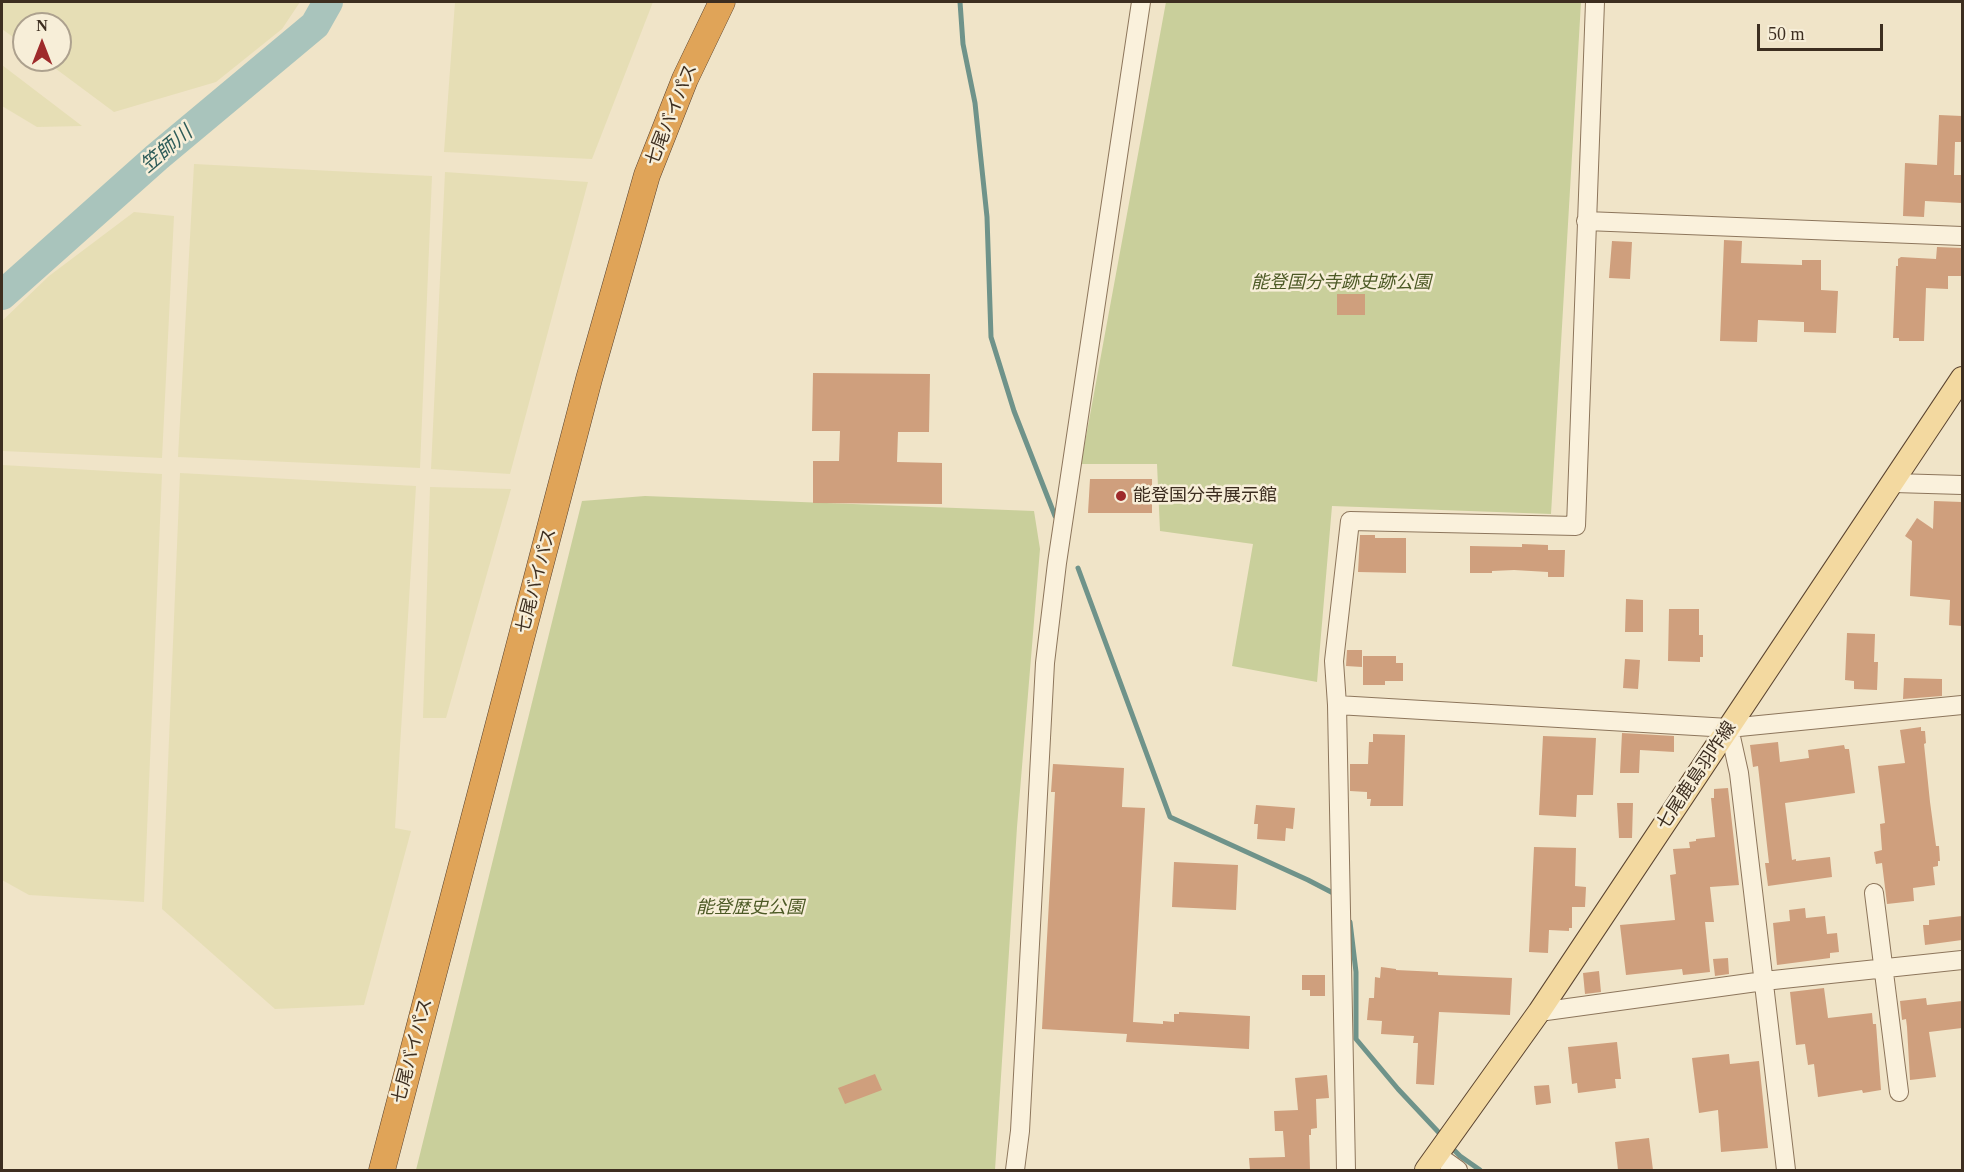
<!DOCTYPE html>
<html>
<head>
<meta charset="utf-8">
<style>
  body { margin:0 }
  #map { position:relative; width:1964px; height:1172px; overflow:hidden; background:#f0e4c8; font-family:"Times New Roman",serif }
  canvas { display:block }
  .frame { position:absolute; inset:0; border:3px solid #3d2e20; pointer-events:none }
  .north { position:absolute; left:12px; top:12px; width:60px; height:60px; box-sizing:border-box; background:#f7eed8; border:2px solid #ada18e; border-radius:50%; rotate:0deg; font-size:16px; font-weight:700; line-height:24px; text-align:center; color:#3d2e20 }
  .north::after { content:''; display:block; margin:auto; width:21px; height:27px; background:#9e2a2b; clip-path:polygon(50% 0,100% 100%,50% 72%,0 100%) }
  .scale { position:absolute; left:1757px; top:24px; width:126px; height:27px; box-sizing:border-box; border:3px solid #3d2e20; border-top:0; padding-left:8px; font-size:18px; line-height:21px; white-space:nowrap; color:#3d2e20; -webkit-text-stroke:4px #f7eed8; paint-order:stroke }
</style>
</head>
<body>
<div id="map">
<canvas width="1964" height="1172"></canvas>
<div class="frame"></div>
<div class="north">N</div>
<div class="scale">50 m</div>
</div>
<script>
const context = document.querySelector('canvas').getContext('2d');
context.lineJoin = 'round';
function fill(path, color) { context.fillStyle = color; context.fill(path, 'evenodd'); }
const shape = rows => new Path2D(rows.map(r => 'M' + r).join(''));
function trace(path, color, width, dash) { context.strokeStyle = color; context.lineWidth = width; context.lineCap = dash ? 'butt' : 'round'; context.setLineDash(dash || []); context.stroke(path); }
function drawText(font, color, halo, rows, align = 'center') {
  context.font = font + ' "Times New Roman","Noto Sans JP",serif'; context.lineWidth = 5; context.setLineDash([]); context.textBaseline = 'middle'; context.strokeStyle = halo; context.fillStyle = color; for (const [text, x, y, turn = 0] of rows) {
    context.save(); context.translate(x, y); context.rotate((+turn || 0) * Math.PI / 180); context.textAlign = isNaN(turn) ? turn : align; if (halo) context.strokeText(text, 0, 0); context.fillText(text, 0, 0); context.restore();
  }
}
fill(shape([
  [2,2,300,2,282,29,216,82,114,112,44,60,60,60,60,24,24,24,24,45,2,29],
  [455,2,653,2,592,159,444,152],
  [2,65,82,126,37,127,2,106],
  [194,164,432,176,420,468,178,457],
  [445,172,588,182,510,474,431,469],
  [134,212,174,216,162,458,2,451,2,321,49,276],
  [2,465,162,474,144,902,29,895,2,880],
  [180,473,416,486,395,828,411,831,364,1005,275,1009,162,909],
  [430,487,511,489,446,718,423,718]
]), '#e6deb5');
fill(shape([
  [1166,2,1581,2,1551,514,1332,506,1317,682,1232,666,1253,544,1160,531,1157,464,1081,464],
  [645,496,1034,511,1040,549,1017,827,995,1170,416,1170,582,501]
]), '#c9cf9b');
trace(shape([
  [960,2,963,44,975,103,987,217,991,337,1014,411,1055,516],
  [1078,568,1170,817,1308,880,1335,894],
  [1350,922,1356,972,1356,1039,1398,1089,1443,1137],
  [1451,1147,1460,1156,1480,1170]
]), '#6f938a', 5);
trace(shape([
  [2,295,157,157,315,25,328,2]
]), '#a9c4bc', 30);
fill(shape([
  [1939,115,1962,116,1962,142,1955,142,1954,175,1962,175,1962,203,1925,201,1924,217,1903,216,1905,163,1937,165],
  [1724,240,1742,241,1741,263,1802,265,1802,260,1821,260,1821,290,1838,291,1836,333,1804,332,1804,322,1758,320,1757,342,1720,341],
  [1612,241,1632,242,1630,279,1609,278],
  [1937,247,1962,248,1962,276,1948,276,1948,289,1926,288,1924,341,1899,341,1899,338,1893,338,1896,266,1898,266,1898,259,1901,257,1936,259],
  [1337,294,1365,294,1365,315,1337,315],
  [813,373,930,374,929,432,898,432,897,462,942,463,942,504,813,503,813,461,839,461,840,431,812,431],
  [1090,479,1152,479,1152,513,1088,513],
  [1934,501,1962,502,1962,626,1949,625,1950,600,1910,596,1912,541,1905,536,1917,518,1933,529],
  [1360,535,1375,535,1375,538,1406,538,1406,573,1358,572],
  [1522,544,1548,545,1548,550,1565,550,1564,577,1548,577,1548,572,1514,570,1492,571,1492,573,1470,573,1470,546,1522,547],
  [1626,599,1643,600,1643,632,1625,632],
  [1669,609,1699,609,1699,635,1703,635,1703,657,1700,657,1700,662,1668,661],
  [1847,633,1875,634,1874,662,1878,662,1877,690,1854,689,1854,681,1845,680],
  [1347,650,1362,650,1362,667,1346,666],
  [1363,656,1396,656,1396,663,1403,663,1403,681,1385,681,1385,685,1363,685],
  [1625,659,1640,660,1638,689,1623,688],
  [1904,678,1942,679,1942,696,1903,699],
  [1921,727,1921,731,1925,731,1926,743,1924,744,1930,802,1936,846,1939,846,1940,861,1938,861,1938,866,1933,867,1935,885,1913,888,1914,901,1887,904,1882,863,1876,864,1874,852,1882,850,1880,824,1885,823,1878,766,1905,763,1900,730],
  [1622,733,1674,736,1674,752,1640,750,1639,773,1620,773],
  [1373,734,1405,735,1403,806,1370,806,1371,799,1367,799,1367,792,1350,791,1350,764,1368,764,1369,742,1373,742],
  [1543,736,1596,738,1593,795,1577,795,1576,817,1539,815],
  [1778,742,1780,762,1809,758,1808,750,1844,745,1845,749,1849,749,1855,793,1785,803,1792,860,1796,859,1796,861,1830,857,1832,877,1768,886,1765,863,1769,863,1758,766,1753,767,1750,745],
  [1053,764,1124,768,1122,807,1145,808,1133,1022,1163,1024,1163,1021,1174,1022,1174,1014,1179,1014,1179,1012,1250,1016,1249,1049,1126,1042,1127,1034,1042,1029,1055,792,1051,792],
  [1728,788,1739,885,1710,887,1714,922,1705,922,1710,972,1683,975,1682,969,1626,975,1620,925,1675,920,1670,875,1676,874,1673,849,1690,848,1689,842,1696,841,1696,839,1715,837,1711,798,1714,798,1714,789],
  [1617,803,1633,803,1632,838,1619,838],
  [1256,805,1295,808,1293,829,1286,828,1285,841,1257,839,1258,824,1254,824],
  [1534,847,1576,848,1575,886,1586,887,1585,907,1572,907,1572,928,1569,928,1569,931,1549,930,1548,953,1529,952],
  [1174,862,1238,865,1236,910,1172,907],
  [1805,908,1806,918,1825,916,1827,934,1837,933,1839,952,1830,953,1830,958,1777,965,1773,923,1790,921,1789,910],
  [1962,916,1962,940,1925,945,1923,925,1929,925,1929,920],
  [1728,958,1729,974,1715,976,1713,959],
  [1381,967,1396,969,1396,970,1438,972,1438,975,1512,978,1510,1015,1439,1012,1434,1085,1416,1084,1418,1043,1413,1043,1414,1036,1381,1034,1382,1021,1367,1020,1369,998,1374,998,1375,977,1380,978],
  [1599,971,1601,992,1585,994,1583,973],
  [1302,975,1325,975,1325,996,1310,996,1310,990,1302,990],
  [1824,988,1828,1018,1872,1013,1873,1024,1876,1024,1881,1090,1863,1093,1862,1090,1818,1097,1814,1064,1808,1065,1805,1044,1796,1045,1790,992],
  [1926,998,1927,1005,1962,1001,1962,1028,1929,1032,1936,1077,1910,1080,1907,1027,1906,1019,1902,1020,1900,1001],
  [1617,1042,1621,1079,1615,1079,1616,1088,1578,1093,1577,1083,1572,1084,1568,1047],
  [1729,1054,1730,1064,1759,1061,1768,1148,1721,1152,1718,1110,1699,1113,1692,1058],
  [875,1074,882,1090,845,1104,838,1088],
  [1327,1075,1329,1098,1316,1099,1317,1128,1311,1129,1311,1135,1309,1135,1310,1170,1250,1170,1249,1158,1285,1157,1283,1131,1275,1131,1274,1111,1298,1110,1295,1078],
  [1549,1085,1551,1103,1536,1105,1534,1086],
  [1649,1138,1653,1170,1618,1170,1615,1142]
]), '#cf9f7d');
const minor = shape([
  [1586,221,1962,236],
  [1894,483,1962,485],
  [1337,705,1729,728,1962,705],
  [1729,728,1739,773,1786,1170],
  [1874,893,1899,1092],
  [1539,1012,1764,981,1962,960],
  [1437,1155,1458,1170],
  [1015,1170,1020,1131,1045,663,1057,563,1141,2],
  [1346,1170,1337,705,1334,661,1350,521,1576,526,1595,2]
]);
const major = shape([
  [1426,1170,1539,1012,1962,378]
]);
const highway = shape([
  [382,1170,589,379,647,175,685,79,722,2]
]);
trace(minor, '#8d765c', 20);
trace(major, '#5b4430', 24);
trace(highway, '#5b4430', 27);
trace(minor, '#faf1dc', 18);
trace(major, '#f3d9a0', 22);
trace(highway, '#e0a458', 26);
for (const [x, y, r, color] of [
  [1121,496,6,"#9e2a2b"]
]) { const dot = new Path2D(); dot.arc(x, y, r, 0, 2 * Math.PI); context.fillStyle = color; context.fill(dot); trace(dot, '#f7eed8', 2); }
drawText('18px', '#3d2e20', '#f7eed8', [
  ["七尾バイパス",672,115,-68],
  ["七尾バイパス",537,581,-75],
  ["七尾鹿島羽咋線",1697,776,-56],
  ["七尾バイパス",413,1051,-75]
]);
drawText('italic 18px', '#4d5a26', '#f7eed8', [
  ["能登国分寺跡史跡公園",1341,283],
  ["能登歴史公園",750,908]
]);
drawText('18px', '#3d2e20', '#f7eed8', [
  ["能登国分寺展示館",1133,496]
], 'left');
drawText('italic 20px', '#2f5d5a', '#f7eed8', [
  ["笠師川",167,150,-40]
]);
</script>
</body>
</html>
